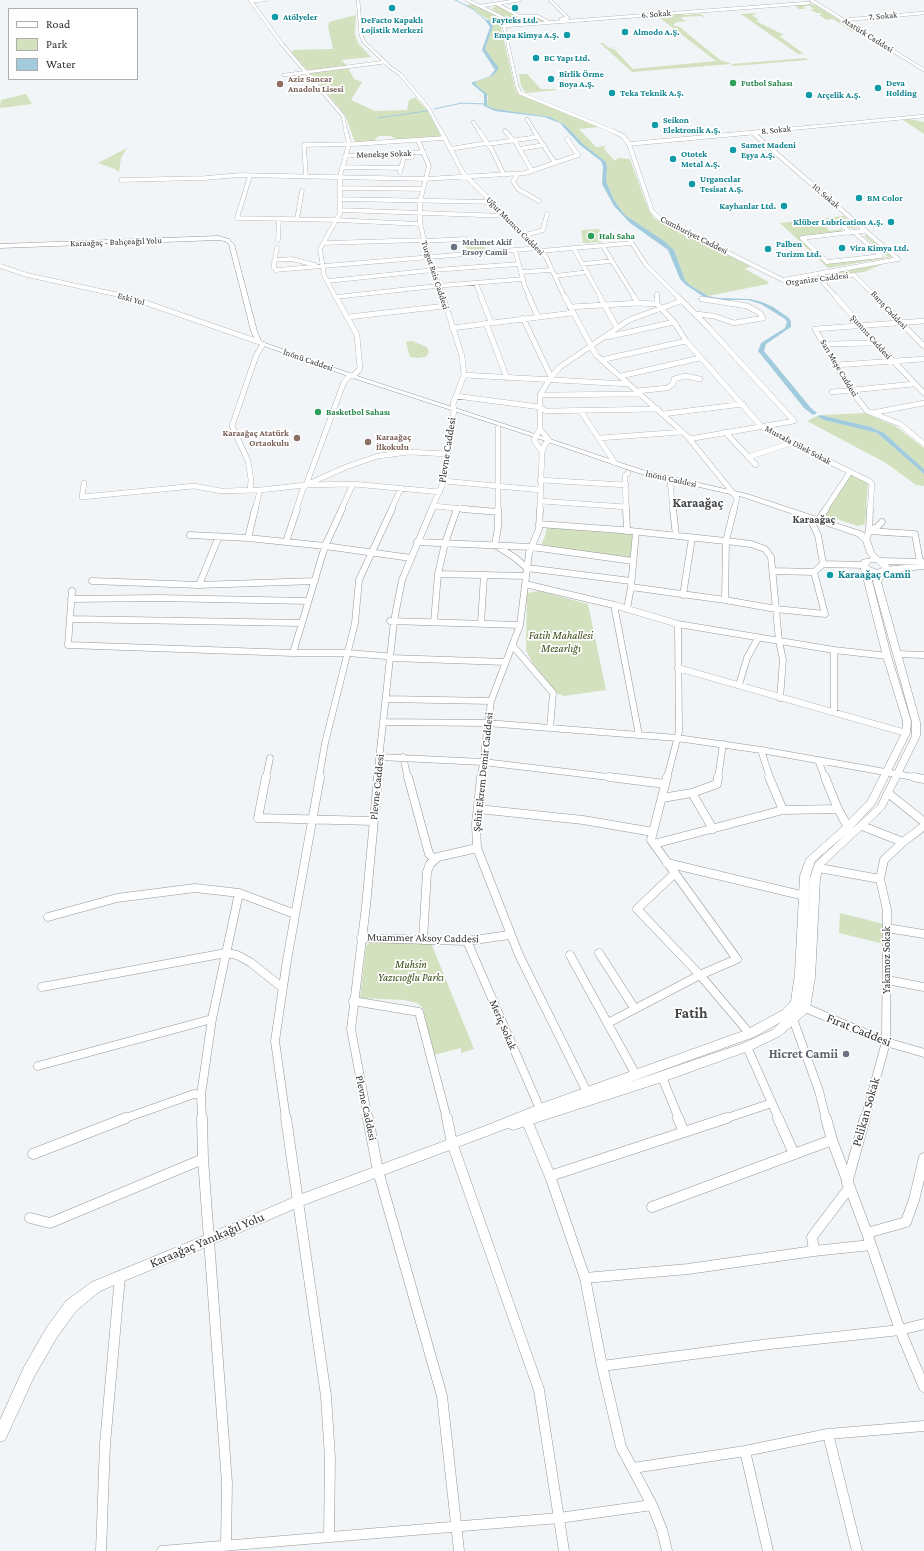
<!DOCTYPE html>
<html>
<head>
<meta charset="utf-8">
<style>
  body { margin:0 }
  #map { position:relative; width:924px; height:1551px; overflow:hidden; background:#f2f5f7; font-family:"Crimson Pro",serif }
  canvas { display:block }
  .legend { position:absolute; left:8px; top:8px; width:130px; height:72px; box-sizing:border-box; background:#fff; border:1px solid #adadad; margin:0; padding:5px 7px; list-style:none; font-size:12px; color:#313233 }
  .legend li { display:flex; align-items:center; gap:8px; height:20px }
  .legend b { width:20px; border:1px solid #adadad }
</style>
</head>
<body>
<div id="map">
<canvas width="924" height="1551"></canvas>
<ul class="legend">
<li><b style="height:5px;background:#fff"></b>Road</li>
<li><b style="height:11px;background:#d3e1be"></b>Park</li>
<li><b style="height:11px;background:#a2ccde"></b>Water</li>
</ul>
</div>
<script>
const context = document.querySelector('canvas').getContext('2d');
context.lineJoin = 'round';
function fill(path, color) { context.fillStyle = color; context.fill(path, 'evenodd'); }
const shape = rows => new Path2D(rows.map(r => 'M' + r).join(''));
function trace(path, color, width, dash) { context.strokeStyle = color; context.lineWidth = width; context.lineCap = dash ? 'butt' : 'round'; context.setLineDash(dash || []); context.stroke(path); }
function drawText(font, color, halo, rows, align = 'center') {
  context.font = font + ' "Crimson Pro",serif'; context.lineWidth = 3.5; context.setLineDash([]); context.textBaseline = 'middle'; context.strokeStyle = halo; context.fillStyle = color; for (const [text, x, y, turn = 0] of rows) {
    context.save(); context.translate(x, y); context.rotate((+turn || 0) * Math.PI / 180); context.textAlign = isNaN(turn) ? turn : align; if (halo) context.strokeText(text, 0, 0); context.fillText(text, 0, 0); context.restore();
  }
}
fill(shape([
  [473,4,498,15,515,88,517,93,599,127,579,129,596,147,606,146,604,149,615,161,618,158,630,159,649,211,655,219,751,266,745,269,769,282,768,284,708,296,690,285,685,280,674,250,625,215,614,200,606,181,607,168,606,162,583,144,565,125,550,117,495,109,487,106,488,96,475,84,477,81,492,76,498,70,485,49,493,26,489,20,466,5],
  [810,4,815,5,857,31,853,32,833,19,827,20,819,15,822,14,820,13,817,13,810,10,814,9,809,6,803,7,805,9,798,9,795,5],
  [496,6,499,6,518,18,528,20,539,18,545,21,508,24,505,23,502,15,491,9],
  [755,13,757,14,752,15,759,20,756,21,784,35,779,36,804,54,798,54,741,14],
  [681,14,685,15,701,14,706,18,701,16,681,17,683,20,689,21,677,22,673,25,681,28,720,60,732,64,805,58,808,60,734,66,731,64,632,72,600,43,603,43,609,48,615,47,611,49,614,49,633,69,716,61,656,15],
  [356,15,355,34,358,43,371,57,341,60,348,66,308,71,292,53,293,50,333,49,328,27,329,22],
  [348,68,354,79,362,82,351,100,375,111,407,110,409,100,415,97,427,110,442,137,397,140,391,136,379,136,372,142,355,142,345,115,310,73],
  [519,74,527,74,541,89,555,89,556,90,526,93,521,86],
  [26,94,32,104,0,108,1,100],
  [909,119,924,122,924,134,903,120],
  [127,148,121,158,119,172,115,169,98,163],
  [844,216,858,228,849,228,843,223,836,223,825,226,830,231,842,229,843,232,799,238,826,264,888,257,864,236,866,235,892,257,828,268,780,223],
  [599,229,602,242,583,243,581,230],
  [481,239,486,251,468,252,463,240],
  [883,264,864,272,774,282],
  [412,341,427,347,429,353,425,357,417,358,410,357,406,342],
  [865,413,895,426,924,448,924,469,884,433,871,427,822,415],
  [817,416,824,420,877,433,924,474,924,486,916,485,886,463,807,421],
  [850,475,855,475,866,480,868,484,865,524,858,526,824,515],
  [547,526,633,534,631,557,628,559,540,548,545,536],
  [539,591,588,604,606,690,564,696,558,694,533,664,526,650,527,593],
  [840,913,884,924,884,944,839,933],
  [370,942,431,943,474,1049,461,1053,461,1048,434,1055,423,1008,417,1003,404,1000,360,998,366,946]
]), '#d3e1be');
fill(shape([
  [485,20,489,20,493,26,485,49,498,67,498,70,492,76,477,81,475,84,487,94,487,106,495,109,550,117,565,125,583,144,606,162,607,168,606,181,614,200,625,215,664,241,674,250,685,280,690,285,708,296,718,298,750,299,762,302,773,307,789,318,791,322,791,327,766,344,764,351,811,408,817,413,813,415,804,408,758,351,761,343,785,328,787,322,785,319,761,304,748,300,715,300,704,297,686,285,680,279,668,250,630,223,614,206,602,184,603,166,601,161,580,145,560,123,544,117,495,111,484,106,484,94,471,83,490,76,495,70,482,50,490,27],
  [821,415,871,427,884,433,924,469,924,474,877,433,824,420,817,416]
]), '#a2ccde');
trace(shape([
  [455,0,473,9,488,22],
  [434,109,462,103,485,104],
  [378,118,427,111]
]), '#a2ccde', 1);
const minorFar5 = shape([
  [250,0,282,44,343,116,346,132],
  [358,0,361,35,364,42,391,68,400,74,429,109,441,132],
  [467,0,502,17,517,86,520,93,615,132],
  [550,0,568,18,561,19],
  [811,0,924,70],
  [251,1,265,0],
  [497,4,519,16,537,16,547,21],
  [481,6,520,0],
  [843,20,924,13],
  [503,26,809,3],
  [284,75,385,62],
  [527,119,535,132],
  [473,122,480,132],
  [758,132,924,116]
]);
const minorFar4 = shape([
  [441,131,463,173,546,257,565,298],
  [479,131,492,150,504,175],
  [505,131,516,143,532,171],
  [534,131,555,163],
  [613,131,623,136,629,144,652,211,660,219,783,280,898,259],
  [753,133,898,259],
  [418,140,429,166,420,201,420,222,424,240,443,298],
  [488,144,538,137],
  [629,144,769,131],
  [450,149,487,143],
  [519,149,544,145],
  [345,156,424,152],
  [342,167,401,168],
  [400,172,404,157,412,157],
  [518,174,513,181,518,189,539,201],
  [250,176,237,218,336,220],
  [306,177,304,145,355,144,445,138],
  [121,180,205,178,240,175,425,179,525,173,578,155,567,139],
  [340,188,423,189],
  [340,199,492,202],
  [340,210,507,216],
  [297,219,302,191],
  [336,220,420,224],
  [841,224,850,233],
  [854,232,881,256,827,262,802,238,861,231,866,231],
  [526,235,543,230,547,214],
  [278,240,279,219],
  [630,240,646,265,679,298],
  [424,241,465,239],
  [324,243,424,240],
  [573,247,601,298],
  [277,248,274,263,274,268,276,270,538,248],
  [515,250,525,287,530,298],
  [540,251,632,243],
  [274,260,292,259,315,265],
  [612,261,635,298],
  [582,264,612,261,603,246],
  [0,266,27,275,133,298],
  [521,272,552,270],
  [555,276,588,272],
  [812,279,854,275,877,298],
  [820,279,837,298],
  [328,281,434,270,519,264],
  [476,283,482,298],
  [657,294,657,298],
  [336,297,436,286,523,279],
  [336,298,324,275,320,249,340,213,340,176,349,144,346,131]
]);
const minorFar3 = shape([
  [129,297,259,342],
  [336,297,357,335,360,369,353,376],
  [481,297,491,322],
  [529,297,538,317],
  [565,297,596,355,687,436,737,498,734,510],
  [600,297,617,328],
  [634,297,638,303],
  [657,297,657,304,674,322,686,341,761,426,791,443,869,481,872,484,870,510],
  [678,297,709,328,794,421],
  [836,297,876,343,924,393],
  [876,297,924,346],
  [570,307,638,303,657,304],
  [696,314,714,316,734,323,763,318,760,313,747,306,702,299],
  [348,317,445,306],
  [523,318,551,377],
  [924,321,815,329,851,390,867,411,900,424,924,444],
  [486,323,507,378],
  [452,328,572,313],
  [607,337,674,322],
  [824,344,876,343],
  [601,360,686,341],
  [836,365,924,359],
  [464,375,629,384],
  [621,376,700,358],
  [637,391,667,388,673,384,674,379,685,376,700,379],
  [832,392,914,384],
  [540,395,640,394],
  [456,396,540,407,546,411,658,409],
  [580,410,615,463],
  [872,413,924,403],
  [663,414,743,404],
  [498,428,498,510],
  [540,429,540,395,551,377,560,367,629,320,681,301],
  [540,429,549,440,545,444,542,452,534,440,540,429],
  [725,432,756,465],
  [599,438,683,432],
  [689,439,794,421],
  [748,457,791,443],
  [540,480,626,485],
  [444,481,540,490],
  [670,482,673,510],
  [84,483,82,497,194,486,221,491,260,490,306,485,353,484,440,492],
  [306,485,344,382,350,375],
  [250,490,251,480,248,461,232,426,256,356,263,344],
  [540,501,627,507],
  [434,506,474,510],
  [255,510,260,490],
  [296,510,303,489,306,485,346,467,378,456,409,452,448,454],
  [341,510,353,484],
  [391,510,401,488],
  [431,510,444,481,454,410,453,404,464,375,462,356,443,297],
  [456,510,457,508],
  [540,510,542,452],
  [626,510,625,476,628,473],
  [825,510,850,472]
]);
const minorFar2 = shape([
  [463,509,498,512],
  [498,509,498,527,495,545,514,557,527,568,631,581],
  [626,509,627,531],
  [673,509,676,536],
  [819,519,826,509],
  [811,521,818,535,823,564],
  [539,524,621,530,726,541,751,544,765,549,771,557,779,641,783,660,780,698],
  [869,529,876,528,882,522],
  [869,531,915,534,920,562],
  [190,535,248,538,325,546,411,558],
  [248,538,255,509],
  [866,540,869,531,870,509],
  [286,542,297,509],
  [417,542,532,547,633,561],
  [880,561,924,562],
  [885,570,924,566],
  [773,571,814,572,823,564,864,565],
  [438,574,526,576],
  [92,581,199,585,315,581],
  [525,584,614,605,678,624,834,650,887,656],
  [199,585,219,536],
  [631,587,725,600,776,609,825,614,814,572],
  [72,591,68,645,293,653,347,653,385,656,391,658,506,662],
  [683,595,692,538],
  [71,599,159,598,308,601],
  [725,600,726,541,734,509],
  [614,605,639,735],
  [627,609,631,587,636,532],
  [70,619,302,623],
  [390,621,520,625],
  [434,622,438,574,445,543,457,509],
  [481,623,484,575],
  [513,646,553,693,550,728],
  [834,650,834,712],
  [293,653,325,546,342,509],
  [897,654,924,655],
  [678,668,906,733],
  [739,685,747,658,758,638],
  [386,699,491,701],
  [384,722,487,723,677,738,761,750,919,778],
  [761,750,770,778],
  [380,757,483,762,617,778],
  [403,757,408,778],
  [818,760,825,778],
  [266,778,270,758],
  [319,778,325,743,355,623,359,580,392,509],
  [377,778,394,621,402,580,432,509],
  [481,778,491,701,520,625,529,553,539,529,540,509],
  [667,778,679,732,678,624],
  [718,778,723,744]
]);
const minorFar1 = shape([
  [266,777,258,818,373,821],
  [408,777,429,854,435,859],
  [481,777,476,824,477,848,519,955,589,1096],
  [609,777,665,784],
  [769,777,783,810],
  [825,777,838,809,848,827],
  [914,777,924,779],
  [692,793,713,829],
  [888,793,924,822],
  [662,798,692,793,717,784,718,777],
  [478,809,583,820,653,832],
  [862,826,903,842],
  [654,844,783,810,838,809],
  [667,863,805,896],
  [819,868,880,879],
  [675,873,637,909,700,975,750,1034],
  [48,917,117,898,195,888,239,893,295,914],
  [887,928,924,934],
  [361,938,467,941,509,935],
  [423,940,427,872,430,864,438,857,477,848],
  [467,941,540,1109],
  [599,953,635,1009],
  [570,955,636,1075],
  [887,980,924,987],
  [42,987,226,953,237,955,250,962,283,988],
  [353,1001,419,1012,447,1119],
  [801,1006,886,1042,924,1053],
  [790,1016,793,1019,819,1091,826,1119],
  [608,1023,700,975,737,959,651,840,667,777],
  [747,1047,779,1119],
  [38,1066,212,1019,239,893],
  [662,1077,679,1119],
  [123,1119,194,1094,201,1095],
  [202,1119,201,1095,212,1019],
  [286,1119,275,1041,287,960,320,777],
  [368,1119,351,1029,366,906,378,777],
  [724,1119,772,1103],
  [865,1119,886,1042,887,910,880,879,884,860,903,842,924,826]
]);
const minor = shape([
  [202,1118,203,1159,227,1483,226,1545],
  [286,1118,326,1396,330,1458,329,1537],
  [368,1118,378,1171,442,1396,459,1551],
  [447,1118,452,1143,539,1390,564,1551],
  [678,1118,684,1132],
  [778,1118,794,1154],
  [826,1118,832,1140,867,1233,900,1330,924,1387],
  [527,1121,550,1176,585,1278,602,1366,621,1447,652,1505,662,1530,667,1551],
  [33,1154,126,1118],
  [550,1176,727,1118],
  [847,1183,865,1118],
  [652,1207,832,1140],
  [30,1218,50,1223,203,1159],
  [867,1233,906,1222,914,1200,924,1158],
  [814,1251,812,1237,849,1188],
  [585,1278,688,1269,814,1251,871,1245],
  [602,1366,770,1344,900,1330,924,1324],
  [828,1434,857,1551],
  [745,1451,768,1551],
  [633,1468,745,1451,828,1434,924,1426],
  [101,1551,105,1444,120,1276],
  [162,1551,559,1518,652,1505]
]);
const major = shape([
  [218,236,229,239,234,244,257,331,261,341,265,343,363,378,538,435,642,470,747,494,863,532,870,540,874,552,880,558,887,562,890,568,881,582,920,722,920,736,884,809,824,865,820,878,815,977,810,1008,809,1011,780,1036,751,1050,662,1082,513,1130,508,1128,301,1206,213,1244,100,1291,76,1311,57,1337,34,1377,5,1440,0,1442,0,1420,24,1367,47,1327,66,1301,92,1282,206,1235,299,1195,485,1126,540,1104,746,1030,783,1010,791,1001,795,974,800,876,806,859,845,824,868,800,902,733,903,721,883,656,860,565,862,560,871,558,867,553,863,541,857,536,743,497,638,473,534,437,359,380,261,345,256,342,251,331,229,244,225,241,218,240,0,248,0,244,218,236],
  [871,562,876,562,882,568,877,570,870,567,868,565,871,562],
  [870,573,877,575,873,582,912,722,912,736,878,805,852,829,875,804,910,733,911,721,891,656,870,573],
  [846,834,815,863,810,878,807,934,810,876,815,861,846,834],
  [781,1022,772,1030,744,1043,627,1083,754,1037,781,1022]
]);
trace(minorFar5, '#95979a', 3.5);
trace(minorFar4, '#95979a', 4.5);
trace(minorFar3, '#95979a', 5.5);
trace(minorFar2, '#95979a', 7);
trace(minorFar1, '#95979a', 9);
trace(minor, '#95979a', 11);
trace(major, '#95979a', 1);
trace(minorFar5, '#fff', 3);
trace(minorFar4, '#fff', 4);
trace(minorFar3, '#fff', 5);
trace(minorFar2, '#fff', 6);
trace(minorFar1, '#fff', 8);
trace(minor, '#fff', 10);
fill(major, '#fff');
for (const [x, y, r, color] of [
  [392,8,4,"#0f9aa8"],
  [515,8,4,"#0f9aa8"],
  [275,17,4,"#0f9aa8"],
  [625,32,4,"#0f9aa8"],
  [567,35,4,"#0f9aa8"],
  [536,58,4,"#0f9aa8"],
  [551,79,4,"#0f9aa8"],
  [733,83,4,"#2e9e5b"],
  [280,84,4,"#8d6e63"],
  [878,88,4,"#0f9aa8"],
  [612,93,4,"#0f9aa8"],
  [809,95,4,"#0f9aa8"],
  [655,125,4,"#0f9aa8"],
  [733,150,4,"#0f9aa8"],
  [673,159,4,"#0f9aa8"],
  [692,184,4,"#0f9aa8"],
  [859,198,4,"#0f9aa8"],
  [784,206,4,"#0f9aa8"],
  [891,222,4,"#0f9aa8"],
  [591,236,4,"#2e9e5b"],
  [454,247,4,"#6b7280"],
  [842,248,4,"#0f9aa8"],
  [768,249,4,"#0f9aa8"],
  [318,412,4,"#2e9e5b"],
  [297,438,4,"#8d6e63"],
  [368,442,4,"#8d6e63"],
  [830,575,4,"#0f9aa8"],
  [846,1054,4,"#6b7280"]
]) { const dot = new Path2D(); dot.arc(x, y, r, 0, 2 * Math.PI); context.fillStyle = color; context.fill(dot); trace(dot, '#fff', 1.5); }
drawText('9px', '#313233', '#fff', [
  ["6. Sokak",656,14,-4],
  ["7. Sokak",883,16,-5],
  ["Atatürk Caddesi",868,35,32],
  ["8. Sokak",776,130,-6],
  ["Menekşe Sokak",384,154,-2],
  ["10. Sokak",826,196,41],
  ["Uğur Mumcu Caddesi",515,226,45],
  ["Cumhuriyet Caddesi",694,235,27],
  ["Karaağaç - Bahçeağıl Yolu",116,242,-2],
  ["Turgut Reis Caddesi",435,275,72],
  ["Organize Caddesi",817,279,-7],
  ["Eski Yol",131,299,15],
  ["Barış Caddesi",889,310,47],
  ["Şumnu Caddesi",871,337,48],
  ["İnönü Caddesi",308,360,19],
  ["Sarı Meşe Caddesi",839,368,59],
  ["Mustafa Dilek Sokak",798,445,28],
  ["İnönü Caddesi",671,479,12]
]);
drawText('bold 9px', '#0d838f', '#fff', [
  ["Atölyeler",283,17],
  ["DeFacto Kapaklı",392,20,"center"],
  ["Lojistik Merkezi",392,30,"center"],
  ["Fayteks Ltd.",515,20,"center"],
  ["Almodo A.Ş.",633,32],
  ["Empa Kimya A.Ş.",559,35,"right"],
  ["BC Yapı Ltd.",544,58],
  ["Birlik Örme",559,74],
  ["Boya A.Ş.",559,84],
  ["Deva",886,83],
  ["Holding",886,93],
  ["Teka Teknik A.Ş.",620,93],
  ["Arçelik A.Ş.",817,95],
  ["Seikon",663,120],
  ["Elektronik A.Ş.",663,130],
  ["Samet Madeni",741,145],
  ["Eşya A.Ş.",741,155],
  ["Ototek",681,154],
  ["Metal A.Ş.",681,164],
  ["Urgancılar",700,179],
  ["Tesisat A.Ş.",700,189],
  ["BM Color",867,198],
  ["Kayhanlar Ltd.",776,206,"right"],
  ["Klüber Lubrication A.Ş.",883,222,"right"],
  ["Palben",776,244],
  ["Turizm Ltd.",776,254],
  ["Vira Kimya Ltd.",850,248]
], 'left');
drawText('bold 9px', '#785e54', '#fff', [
  ["Aziz Sancar",288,79],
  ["Anadolu Lisesi",288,89],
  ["Karaağaç Atatürk",289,433,"right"],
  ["Ortaokulu",289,443,"right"],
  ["Karaağaç",376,437],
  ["İlkokulu",376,447]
], 'left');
drawText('bold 9px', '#27864d', '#fff', [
  ["Futbol Sahası",741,83],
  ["Halı Saha",599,236],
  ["Basketbol Sahası",326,412]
], 'left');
drawText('bold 9px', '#5b616d', '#fff', [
  ["Mehmet Akif",462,242],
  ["Ersoy Camii",462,252]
], 'left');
drawText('11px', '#313233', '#fff', [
  ["Plevne Caddesi",447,450,-81],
  ["Şehit Ekrem Demir Caddesi",483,772,-84],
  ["Plevne Caddesi",377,787,-84],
  ["Muammer Aksoy Caddesi",423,938,1],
  ["Yakamoz Sokak",887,960,-90],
  ["Meriç Sokak",503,1025,67],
  ["Plevne Caddesi",366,1108,78]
]);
drawText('bold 11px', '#434547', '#fff', [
  ["Karaağaç",814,520]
]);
drawText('bold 11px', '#0d838f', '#fff', [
  ["Karaağaç Camii",838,575]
], 'left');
drawText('italic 11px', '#36460e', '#fff', [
  ["Fatih Mahallesi",561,636],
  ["Mezarlığı",561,649],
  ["Muhsin",411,965],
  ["Yazıcıoğlu Parkı",411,978]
]);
drawText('bold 13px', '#434547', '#fff', [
  ["Karaağaç",698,503]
]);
drawText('13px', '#313233', '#fff', [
  ["Fırat Caddesi",859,1030,22],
  ["Pelikan Sokak",866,1112,-74],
  ["Karaağaç Yanıkağıl Yolu",207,1240,-23]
]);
drawText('bold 13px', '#5b616d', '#fff', [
  ["Hicret Camii",838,1054]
], 'right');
drawText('bold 15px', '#434547', '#fff', [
  ["Fatih",691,1013]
]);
</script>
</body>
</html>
